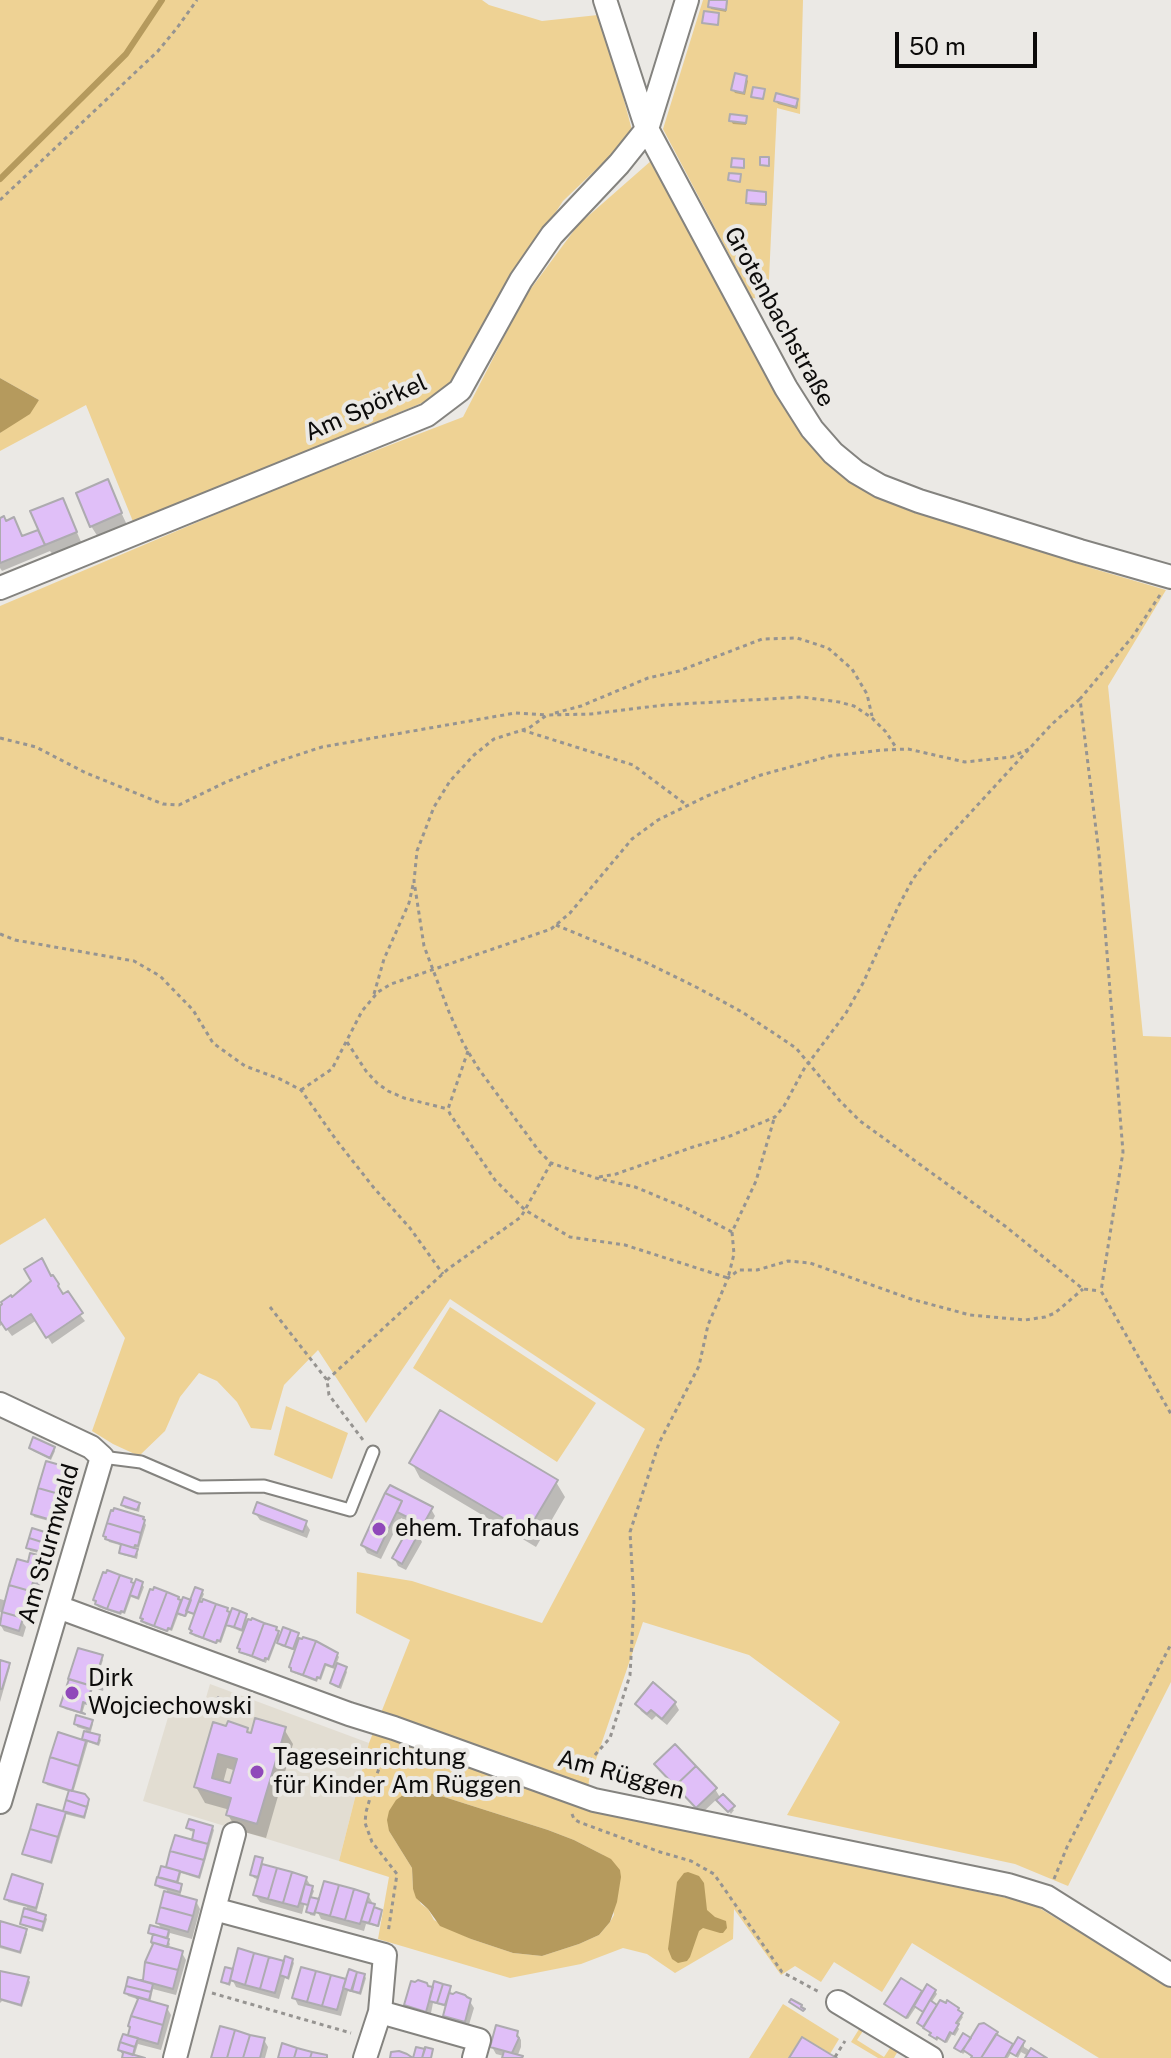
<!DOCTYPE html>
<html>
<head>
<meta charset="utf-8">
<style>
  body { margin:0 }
  #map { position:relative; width:1171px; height:2058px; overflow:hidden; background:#ebe9e5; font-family:"Public Sans",sans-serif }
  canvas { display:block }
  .scale { position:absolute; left:895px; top:32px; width:142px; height:36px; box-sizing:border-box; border:4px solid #0c0b0a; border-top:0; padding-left:10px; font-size:24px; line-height:28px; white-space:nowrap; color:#0c0b0a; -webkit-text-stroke:6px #ebe9e5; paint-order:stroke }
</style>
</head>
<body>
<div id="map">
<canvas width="1171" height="2058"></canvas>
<div class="scale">50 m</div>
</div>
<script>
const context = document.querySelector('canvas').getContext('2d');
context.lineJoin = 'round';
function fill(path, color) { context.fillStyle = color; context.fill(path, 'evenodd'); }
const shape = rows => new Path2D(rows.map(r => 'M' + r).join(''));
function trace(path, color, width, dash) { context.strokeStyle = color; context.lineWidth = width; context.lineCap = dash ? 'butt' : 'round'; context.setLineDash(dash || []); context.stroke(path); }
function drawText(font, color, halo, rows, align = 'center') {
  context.font = font + ' "Public Sans",sans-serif'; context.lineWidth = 8; context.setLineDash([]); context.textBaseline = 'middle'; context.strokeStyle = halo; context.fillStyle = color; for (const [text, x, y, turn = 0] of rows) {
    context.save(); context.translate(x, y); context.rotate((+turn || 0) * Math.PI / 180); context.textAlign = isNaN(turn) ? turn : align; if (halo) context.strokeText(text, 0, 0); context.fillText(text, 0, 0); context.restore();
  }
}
fill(shape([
  [210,1684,369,1743,339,1861,143,1801,172,1704,201,1715]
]), '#e2ddd2');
fill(shape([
  [0,0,482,0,489,5,542,21,598,15,607,36,633,134,563,201,510,282,459,378,429,400,178,504,134,524,86,405,0,451,0,433,39,400,0,378],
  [703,0,803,0,800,114,777,108,768,300,752,298,663,129],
  [652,160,801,430,851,482,1091,568,1166,590,1108,686,1143,1036,1171,1037,1171,1682,1068,1886,1015,1864,787,1815,840,1722,749,1655,643,1622,589,1780,586,1809,1031,1903,1171,1988,1171,2058,1099,2058,912,1943,882,1992,834,1962,821,1982,795,1966,781,1975,734,1909,733,1939,675,1973,647,1954,623,1948,581,1964,510,1978,378,1939,389,1877,339,1861,369,1743,410,1640,356,1613,357,1572,412,1581,542,1623,645,1429,450,1299,366,1423,318,1350,284,1385,271,1430,251,1428,237,1402,217,1381,199,1373,180,1397,165,1431,139,1456,113,1444,92,1431,125,1338,45,1218,0,1245,0,606,278,488,463,417,524,298,578,225],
  [421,1792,438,1795,548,1830,574,1840,603,1855,614,1915,610,1922,599,1935,579,1944,542,1956,513,1953,471,1939,434,1920,428,1909,421,1904,413,1889,412,1868,389,1831],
  [450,1307,596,1403,557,1462,413,1368],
  [286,1406,348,1433,332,1479,274,1455],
  [783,2004,839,2039,830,2054,802,2037,789,2058,749,2058],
  [861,2026,865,2028,857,2040,884,2057,892,2045,899,2049,894,2058,878,2058,851,2042]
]), '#eed294');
fill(shape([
  [0,378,39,400,30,414,0,433],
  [411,1792,421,1792,438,1795,548,1830,574,1840,611,1859,620,1870,621,1877,617,1902,610,1922,599,1935,579,1944,542,1956,513,1953,471,1939,440,1926,428,1909,416,1898,413,1889,412,1868,389,1831,387,1820,389,1811,396,1800,403,1795],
  [688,1872,699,1876,704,1883,707,1910,715,1917,726,1921,727,1928,723,1933,720,1933,703,1928,699,1931,690,1957,687,1961,678,1963,672,1959,668,1949,677,1882,684,1873]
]), '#b59a5d');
fill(shape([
  [711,0,728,0,726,12,711,9,710,6],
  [746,78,748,81,745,95,735,93,733,90],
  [776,101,796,101,798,104,797,109,778,104],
  [745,117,746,125,733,124,731,121],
  [765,194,766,206,750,205,748,202],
  [107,482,127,525,98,537,91,526],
  [68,512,82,544,53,555,50,551,2,571,0,568,0,520,22,538,42,540],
  [51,1279,85,1321,52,1344,37,1320,12,1336,3,1324,0,1326,0,1309],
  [31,1448,53,1448,55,1451,51,1460,33,1451],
  [412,1463,556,1482,565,1497,536,1547,420,1478],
  [66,1469,67,1472,53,1522,34,1517,33,1514],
  [391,1488,431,1509,435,1516,427,1531,401,1518,381,1559,367,1553,363,1545],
  [139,1504,140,1507,139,1512,125,1508,123,1505],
  [255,1513,305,1522,310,1530,307,1538,260,1520],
  [144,1521,146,1525,139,1548,134,1547,138,1554,137,1559,123,1555,121,1552,123,1546,109,1542,105,1535],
  [418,1534,422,1542,406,1570,398,1566,394,1558],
  [47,1535,48,1538,43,1554,30,1551,29,1548],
  [45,1559,46,1562,40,1586,34,1584,23,1623,26,1627,23,1637,4,1631,0,1624,3,1613,0,1612,0,1599,7,1601,29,1565],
  [131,1581,135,1587,142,1584,144,1587,139,1600,131,1597,125,1614,122,1613,121,1615,98,1607,95,1600],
  [202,1591,204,1594,201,1601,227,1610,231,1616,246,1616,247,1621,276,1629,281,1638,297,1634,298,1640,337,1654,339,1657,336,1665,345,1669,347,1672,341,1689,334,1686,332,1683,337,1670,326,1666,321,1680,318,1679,317,1682,294,1673,291,1667,296,1651,281,1646,277,1640,269,1661,267,1660,266,1663,243,1654,239,1648,245,1633,227,1626,221,1643,218,1642,217,1644,194,1636,191,1629,196,1615,188,1613,186,1617,178,1615,172,1631,169,1630,168,1632,145,1624,142,1617,178,1598,181,1605,192,1602],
  [101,1657,103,1660,99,1672,105,1674,107,1677,103,1691,93,1688,88,1705,85,1704,82,1714,65,1709,63,1706],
  [0,1662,8,1664,10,1667,0,1702],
  [675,1703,679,1710,667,1725,656,1716,652,1720,641,1711,637,1704],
  [91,1721,93,1724,90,1735,99,1737,101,1740,99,1746,88,1742,73,1793,84,1796,89,1803,85,1819,65,1814,66,1817,52,1864,26,1856,24,1853,64,1814,70,1792,47,1785,45,1782,83,1742,86,1730,77,1727,76,1724],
  [214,1725,247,1729,251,1738,284,1729,293,1744,266,1838,237,1830,228,1815,230,1810,205,1803,196,1787],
  [227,1768,236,1771,231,1785,223,1783],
  [657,1765,715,1789,721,1799,734,1810,731,1814,718,1798,701,1814,661,1772],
  [212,1827,214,1830,200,1879,181,1873,178,1885,182,1888,180,1897,196,1901,200,1909,192,1939,170,1933,168,1940,170,1944,168,1949,182,1953,186,1960,176,1995,153,1989,150,2003,167,2008,171,2015,161,2050,138,2044,134,2057,137,2058,123,2058,125,2054,120,2050,132,2039,140,2000,128,1996,126,1993,144,1984,148,1961,154,1945,154,1936,150,1932,162,1930,158,1923,167,1890,159,1888,157,1885,162,1869,167,1870,176,1837,193,1842,196,1832,190,1831,188,1828],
  [262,1860,263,1866,306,1878,314,1891,311,1899,317,1901,368,1895,372,1902,371,1905,382,1914,379,1927,366,1924,364,1931,321,1919,317,1911,315,1916,310,1915,309,1912,309,1907,317,1909,318,1906,305,1902,302,1914,260,1902,255,1895,260,1880,254,1878,252,1875],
  [42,1885,43,1888,36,1914,45,1916,47,1919,43,1932,24,1926,22,1924,27,1907,8,1902,7,1899],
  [0,1923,25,1931,27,1934,21,1954,0,1948],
  [292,1960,294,1963,289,1980,285,1978,279,1999,236,1987,232,1979,230,1986,225,1984,223,1981,232,1971],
  [0,1972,28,1979,30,1982,22,2007,2,2001,0,2003],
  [350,1972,364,1975,366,1978,361,1995,348,1991,341,2016,298,2005,294,1997,346,1985],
  [901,1981,923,1994,935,1991,937,1994,931,2003,938,2008,961,2015,963,2017,957,2026,959,2029,955,2036,952,2034,947,2043,939,2038,937,2041,933,2038,933,2034,921,2026,919,2023,925,2013,916,2007,908,2019,888,2007,887,2004],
  [427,1987,449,1987,451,1990,450,1995,469,2000,474,2008,468,2028,449,2023,445,2016,447,2007,433,2003,430,2018,410,2012,406,2005],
  [517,2033,521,2040,521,2047,517,2057,522,2058,504,2058,504,2056,496,2054,492,2047],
  [996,2033,997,2037,1014,2047,1024,2043,1024,2047,1042,2058,1027,2058,1028,2056,1021,2052,1018,2058,1011,2053,1008,2058,973,2058,965,2052,963,2054,957,2048,971,2040],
  [264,2040,268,2047,265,2058,213,2058]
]), '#0003');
trace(shape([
  [0,179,126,54,162,0]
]), '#b59a5d', 6);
const building = shape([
  [709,0,727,0,726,10,708,7,709,0],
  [704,11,719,13,718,25,702,23,704,11],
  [735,73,747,76,744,93,731,90,735,73],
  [753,87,765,89,763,99,751,97,753,87],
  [776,93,798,99,796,107,774,101,776,93],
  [730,114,747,116,746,123,729,121,730,114],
  [760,157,769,157,769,166,760,165,760,157],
  [732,158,744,159,744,168,731,167,732,158],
  [729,173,741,174,740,182,728,180,729,173],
  [747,190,766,192,766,204,746,203,747,190],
  [108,479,122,513,90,527,76,493,108,479],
  [63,498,77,532,45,545,30,511,63,498],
  [4,516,6,521,14,517,22,536,38,530,45,545,0,563,0,518,4,516],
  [42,1258,51,1276,53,1275,59,1284,58,1286,63,1294,68,1291,83,1313,46,1338,31,1314,6,1330,0,1321,0,1306,2,1304,1,1302,11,1295,12,1297,31,1281,24,1269,42,1258],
  [440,1410,558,1480,527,1532,409,1463,440,1410],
  [33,1437,55,1447,50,1458,29,1448,33,1437],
  [46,1461,67,1467,59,1494,38,1488,46,1461],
  [390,1485,433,1507,423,1525,397,1512,402,1501,385,1493,390,1485],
  [38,1488,59,1494,51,1520,31,1514,38,1488],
  [385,1493,402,1501,377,1553,361,1545,385,1493],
  [124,1497,140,1503,137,1510,121,1505,124,1497],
  [257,1502,307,1521,303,1532,253,1513,257,1502],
  [114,1508,144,1517,143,1519,145,1520,141,1533,107,1523,111,1510,113,1511,114,1508],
  [107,1523,141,1533,138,1546,135,1545,134,1548,105,1539,106,1537,103,1536,107,1523],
  [409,1527,419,1533,402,1564,392,1558,409,1527],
  [32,1528,48,1533,45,1543,29,1538,32,1528],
  [29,1538,45,1543,42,1552,26,1548,29,1538],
  [121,1544,138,1549,135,1557,119,1553,121,1544],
  [30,1553,46,1557,39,1584,33,1582,30,1591,9,1585,17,1559,28,1562,30,1553],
  [107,1570,120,1575,107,1609,95,1604,96,1601,93,1600,103,1572,106,1573,107,1570],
  [120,1575,132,1579,131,1582,134,1583,124,1612,121,1611,120,1613,107,1609,120,1575],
  [136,1579,143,1582,138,1598,130,1595,136,1579],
  [9,1585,30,1591,23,1618,2,1612,9,1585],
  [154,1587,167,1592,154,1626,141,1621,143,1619,140,1618,150,1589,153,1590,154,1587],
  [195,1587,203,1590,194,1614,186,1611,195,1587],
  [167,1592,179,1597,178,1599,181,1600,171,1629,168,1628,167,1631,154,1626,167,1592],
  [183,1597,191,1600,185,1616,177,1613,183,1597],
  [203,1599,216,1604,203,1638,190,1633,192,1631,189,1629,199,1601,202,1602,203,1599],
  [216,1604,228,1608,227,1611,230,1612,220,1641,217,1640,216,1643,203,1638,216,1604],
  [232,1608,240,1611,234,1627,226,1625,232,1608],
  [240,1611,247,1614,242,1630,234,1627,240,1611],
  [2,1612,23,1618,19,1631,0,1625,2,1612],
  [252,1618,264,1623,252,1656,239,1652,240,1649,237,1648,248,1619,251,1620,252,1618],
  [264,1623,277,1627,276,1630,279,1631,268,1659,265,1658,264,1661,252,1656,264,1623],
  [283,1627,291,1630,285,1646,277,1643,283,1627],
  [291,1630,299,1633,293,1649,285,1646,291,1630],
  [303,1637,316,1641,303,1675,291,1671,291,1668,289,1667,299,1638,302,1639,303,1637],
  [316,1641,338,1653,333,1667,325,1664,320,1678,317,1677,316,1680,303,1675,316,1641],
  [78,1648,103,1655,98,1670,107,1672,102,1689,68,1679,78,1648],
  [0,1660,10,1663,2,1689,0,1689,0,1660],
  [337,1663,347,1667,339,1687,330,1683,337,1663],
  [69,1679,92,1686,87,1704,83,1702,81,1712,85,1714,60,1706,69,1679],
  [653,1682,676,1702,662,1719,651,1710,647,1714,635,1704,653,1682],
  [218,1697,227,1704,220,1713,211,1706,218,1697],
  [76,1715,93,1720,90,1729,74,1724,76,1715],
  [255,1718,286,1727,257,1824,226,1815,231,1798,194,1787,213,1722,226,1726,228,1721,248,1728,247,1732,251,1733,255,1718],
  [218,1754,237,1759,230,1783,212,1778,218,1754],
  [84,1731,100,1735,98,1744,82,1739,84,1731],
  [58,1732,86,1741,79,1766,50,1757,58,1732],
  [675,1744,696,1766,675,1786,654,1764,675,1744],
  [50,1757,79,1766,72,1791,43,1782,50,1757],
  [696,1766,717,1788,696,1808,675,1786,696,1766],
  [69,1790,85,1794,89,1799,87,1807,66,1800,69,1790],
  [723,1794,735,1806,728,1812,716,1800,723,1794],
  [66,1800,87,1807,84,1817,63,1811,66,1800],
  [37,1804,66,1812,58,1837,30,1829,37,1804],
  [189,1819,213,1826,208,1844,192,1840,194,1830,186,1828,189,1819],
  [30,1829,58,1837,51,1862,22,1854,30,1829],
  [175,1835,208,1844,204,1860,170,1851,175,1835],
  [170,1851,204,1860,199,1877,166,1867,170,1851],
  [255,1856,263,1858,258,1877,250,1875,255,1856],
  [262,1864,277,1868,268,1899,253,1895,262,1864],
  [161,1866,180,1871,177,1882,158,1877,161,1866],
  [277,1868,292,1872,283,1903,268,1899,277,1868],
  [292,1872,307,1877,298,1907,283,1903,292,1872],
  [12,1874,43,1884,36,1908,4,1899,12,1874],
  [157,1877,182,1884,180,1892,155,1885,157,1877],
  [324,1881,339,1885,330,1916,315,1912,324,1881],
  [305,1884,313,1886,308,1905,300,1903,305,1884],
  [339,1885,354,1889,345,1920,330,1916,339,1885],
  [354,1889,369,1894,360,1924,345,1920,354,1889],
  [164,1891,197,1900,193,1916,160,1907,164,1891],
  [310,1897,319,1899,314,1914,306,1912,310,1897],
  [367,1902,375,1904,369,1923,361,1921,367,1902],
  [160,1907,193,1916,188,1932,156,1923,160,1907],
  [374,1907,382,1910,378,1926,369,1923,374,1907],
  [24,1908,46,1915,44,1922,22,1916,24,1908],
  [22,1916,44,1922,42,1930,20,1924,22,1916],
  [0,1921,27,1929,20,1952,0,1946,0,1921],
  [150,1925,169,1930,167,1938,148,1933,150,1925],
  [153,1934,169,1939,167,1947,151,1942,153,1934],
  [151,1942,183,1951,178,1970,145,1962,153,1944,151,1942],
  [238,1948,254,1953,245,1985,230,1980,238,1948],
  [254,1953,269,1957,260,1989,245,1985,254,1953],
  [285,1956,293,1959,288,1978,280,1975,285,1956],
  [269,1957,284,1961,275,1993,260,1989,269,1957],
  [145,1962,178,1970,173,1989,140,1980,143,1980,145,1962],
  [225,1967,233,1969,229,1984,221,1982,225,1967],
  [301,1967,316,1971,307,2002,292,1998,301,1967],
  [349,1969,357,1972,351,1991,343,1988,349,1969],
  [0,1971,29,1977,21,2005,0,1999,0,1971],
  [316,1971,331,1975,322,2006,307,2002,316,1971],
  [357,1972,365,1974,360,1993,352,1991,357,1972],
  [331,1975,346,1979,337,2010,322,2006,331,1975],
  [128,1977,153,1984,151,1992,126,1986,128,1977],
  [901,1978,922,1991,906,2018,884,2004,901,1978],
  [418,1980,427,1983,428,1986,433,1987,426,2012,404,2005,411,1981,415,1982,418,1980],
  [434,1981,443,1984,437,2003,429,2001,434,1981],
  [443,1984,451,1986,445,2005,437,2003,443,1984],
  [927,1984,936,1990,923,2012,914,2006,927,1984],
  [126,1986,151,1992,149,2000,124,1993,126,1986],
  [456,1992,465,1995,467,1997,471,1999,465,2022,443,2016,449,1993,453,1994,456,1992],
  [136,1997,168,2006,163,2025,131,2016,138,1999,136,1997],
  [791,1999,802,2005,801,2007,805,2009,803,2011,789,2002,791,1999],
  [930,2000,937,2005,923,2027,917,2023,930,2000],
  [940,2000,946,2003,947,2000,959,2008,958,2010,963,2013,956,2023,959,2024,953,2034,950,2032,945,2042,937,2037,936,2039,929,2035,931,2033,923,2028,940,2000],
  [131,2016,163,2025,158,2044,126,2035,128,2035,130,2027,128,2026,131,2016],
  [984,2023,998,2032,981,2058,971,2058,972,2056,963,2050,979,2024,984,2023],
  [496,2025,518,2031,517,2036,519,2038,512,2053,490,2047,496,2025],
  [220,2026,235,2030,227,2058,211,2058,220,2026],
  [235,2030,250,2035,243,2058,227,2058,235,2030],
  [963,2033,971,2038,961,2052,954,2048,963,2033],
  [123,2034,138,2038,135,2047,120,2042,123,2034],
  [996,2034,1013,2044,1005,2058,981,2058,996,2034],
  [250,2035,265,2038,260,2058,243,2058,250,2035],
  [802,2037,830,2054,837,2058,789,2058,802,2037],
  [1018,2037,1025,2041,1016,2056,1009,2052,1018,2037],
  [120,2042,135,2047,133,2055,118,2050,120,2042],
  [282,2043,297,2048,294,2058,278,2058,282,2043],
  [416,2047,425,2049,422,2058,413,2058,416,2047],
  [425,2047,433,2049,431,2058,422,2058,425,2047],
  [297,2048,312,2052,310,2058,294,2058,297,2048],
  [1031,2048,1047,2058,1025,2058,1031,2048],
  [121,2051,145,2058,122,2058,123,2053,121,2051],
  [399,2051,407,2054,413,2058,390,2058,391,2052,399,2051],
  [504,2051,523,2056,522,2058,502,2058,504,2051],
  [312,2052,327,2055,327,2058,310,2058,312,2052]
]);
fill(building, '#e0bff8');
trace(building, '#adabaf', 2);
const lane = shape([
  [102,1457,141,1462,199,1487,264,1486,350,1510,373,1452]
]);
const street = shape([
  [605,0,647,129,786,388,812,429,833,453,856,472,880,486,919,501,1080,551,1171,577],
  [0,588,427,415,460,390,521,280,552,235,619,164,647,129,687,0],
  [0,1404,91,1447,102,1457,0,1802],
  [58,1607,349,1714,394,1728,594,1800,1008,1885,1047,1897,1171,1975],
  [214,1909,234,1834],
  [838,2002,931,2058],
  [380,2012,479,2040,474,2058],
  [175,2058,214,1909,385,1955,380,2012,365,2058]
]);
trace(lane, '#84837f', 15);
trace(street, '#84837f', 26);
trace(shape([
  [0,200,158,51,177,28,197,0],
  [1160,595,1133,636,1080,699,1099,854,1123,1152,1101,1291,1171,1414],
  [555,713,581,706,648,678,679,671,762,639,797,638,828,648,852,669,867,694,872,716],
  [522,730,633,765,688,806],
  [0,738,36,747,86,773,163,804,179,805,226,782,276,762,322,747,515,713,548,715],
  [556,925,645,962,698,988,742,1012,796,1048,840,1101,860,1121,1005,1226,1083,1289,1100,1291],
  [0,934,15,940,134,961,160,976,193,1010,213,1043,245,1066,280,1079,301,1090,337,1141,374,1188,410,1228,443,1274],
  [374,994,384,959,409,903,413,885],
  [347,1042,366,1071,377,1083,388,1091,404,1098,448,1109],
  [468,1051,448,1109,450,1114,495,1180,525,1210,570,1237,625,1245,728,1278,734,1254,732,1232,756,1181,774,1119],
  [301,1090,332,1069,362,1011,378,992,391,984,551,929,570,913,632,839,658,820,707,796,761,775,830,756,883,750,908,749,965,762,1011,757,1029,749],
  [599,1177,616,1174,693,1147,730,1136,775,1117,784,1106,804,1069,846,1013,863,983,898,907,913,879,928,859,1029,749,1051,725,1080,699],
  [732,1232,686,1208,635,1187,596,1178,551,1163,539,1151,478,1068,463,1043,449,1012,424,946,414,881,417,851,434,807,450,781,474,755,494,739,529,728,547,715,591,714,664,705,802,697,839,702,854,706,872,718,886,732,897,749],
  [270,1307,327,1380,329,1395,363,1440],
  [327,1380,448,1269,521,1217,551,1163],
  [387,1747,377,1774,366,1812,365,1823,372,1842,397,1874,388,1933],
  [579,1773,610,1738,630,1675,634,1602,630,1532,659,1443,699,1366,708,1325,728,1278,739,1270,757,1270,788,1261,810,1263,911,1299,970,1315,1025,1320,1045,1317,1055,1313,1083,1289],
  [572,1814,574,1819,579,1822,660,1852,691,1861,714,1874,782,1972,821,1993],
  [1054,1879,1067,1847,1171,1644],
  [212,1993,351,2033],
  [835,2057,845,2041]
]), '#969491', 3, [4, 4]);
trace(lane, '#fff', 11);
trace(street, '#fff', 22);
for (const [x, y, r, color] of [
  [379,1529,8,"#9048ba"],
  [72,1693,8,"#9048ba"],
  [257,1772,8,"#9048ba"]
]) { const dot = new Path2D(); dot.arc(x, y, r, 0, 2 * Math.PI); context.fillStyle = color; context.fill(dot); trace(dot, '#ebe9e5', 3); }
drawText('24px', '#0c0b0a', '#ebe9e5', [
  ["Grotenbachstraße",779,317,61],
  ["Am Spörkel",366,408,-24],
  ["Am Sturmwald",49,1544,-74],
  ["Am Rüggen",621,1775,15]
]);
drawText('24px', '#0c0b0a', '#ebe9e5', [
  ["ehem. Trafohaus",395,1529],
  ["Dirk",88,1679],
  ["Wojciechowski",88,1707],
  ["Tageseinrichtung",273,1758],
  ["für Kinder Am Rüggen",273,1786]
], 'left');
</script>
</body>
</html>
